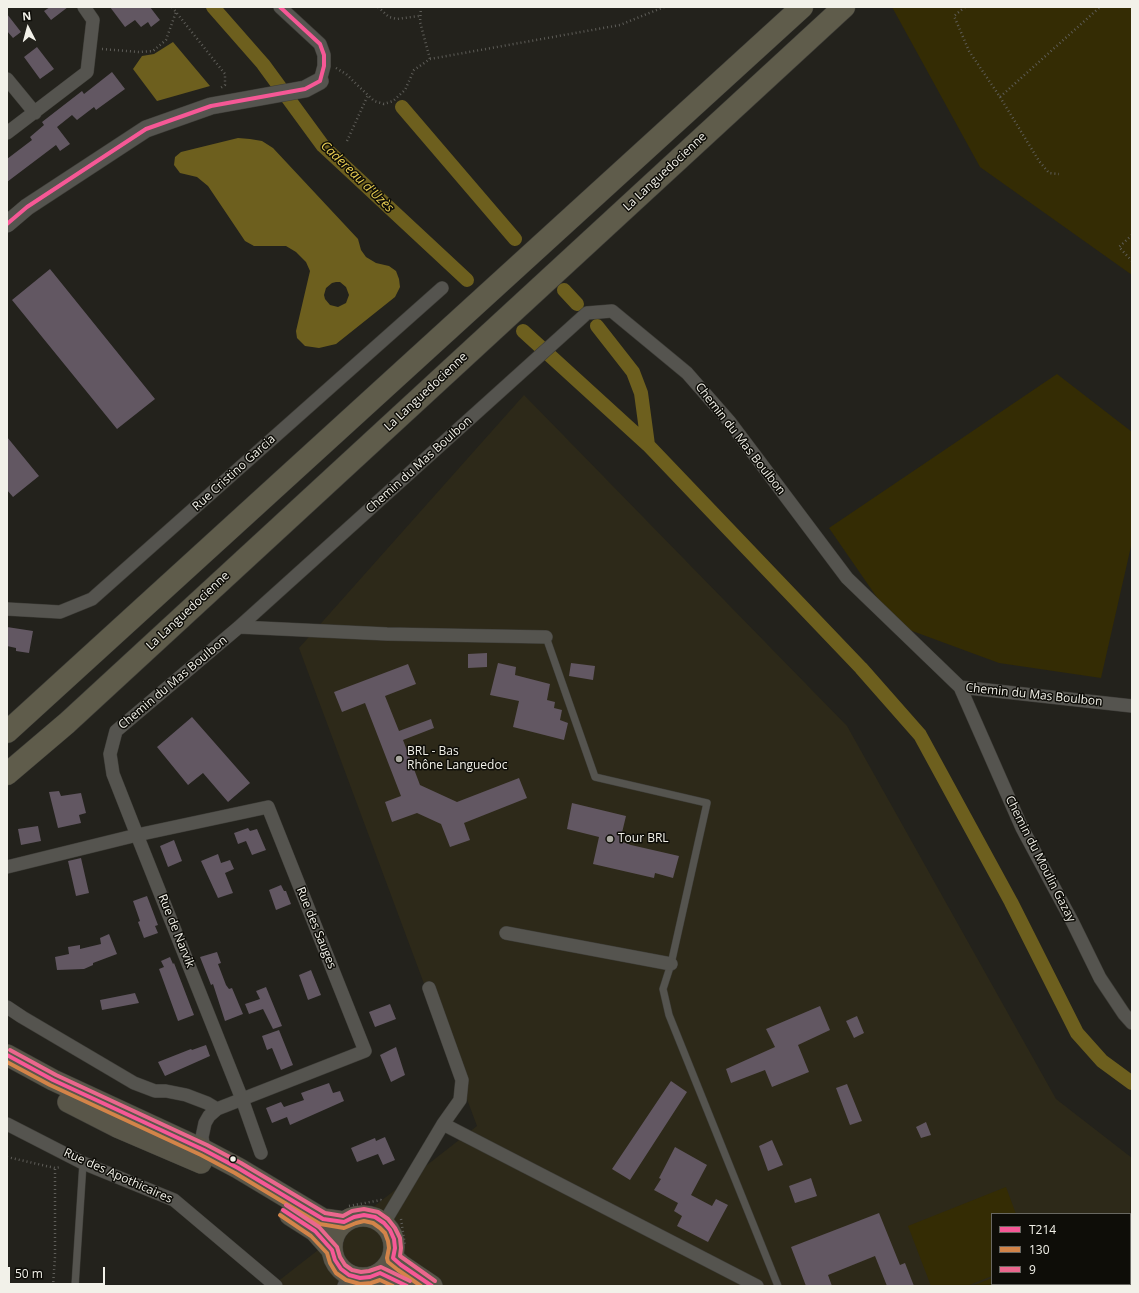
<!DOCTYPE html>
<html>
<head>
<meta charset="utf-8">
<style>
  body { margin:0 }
  #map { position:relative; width:1139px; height:1293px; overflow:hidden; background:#23221c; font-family:"Open Sans",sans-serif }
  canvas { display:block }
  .frame { position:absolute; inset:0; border:8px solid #f2f1e9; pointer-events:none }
  .legend { position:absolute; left:991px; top:1213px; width:140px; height:72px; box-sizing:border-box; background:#0e0d08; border:1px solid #696862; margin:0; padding:5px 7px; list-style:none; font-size:12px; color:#f2f1e9 }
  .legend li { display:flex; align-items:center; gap:8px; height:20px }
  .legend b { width:20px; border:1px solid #696862 }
  .north { position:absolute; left:8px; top:8px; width:40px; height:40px; -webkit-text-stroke:3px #0e0d08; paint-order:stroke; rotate:354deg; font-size:11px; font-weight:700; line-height:16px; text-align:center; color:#f2f1e9 }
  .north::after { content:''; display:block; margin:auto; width:14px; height:18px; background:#f2f1e9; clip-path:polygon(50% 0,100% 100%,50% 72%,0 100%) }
  .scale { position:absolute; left:8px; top:1267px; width:97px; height:18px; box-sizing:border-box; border:2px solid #f2f1e9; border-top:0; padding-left:5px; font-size:12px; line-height:14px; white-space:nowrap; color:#f2f1e9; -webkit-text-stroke:3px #0e0d08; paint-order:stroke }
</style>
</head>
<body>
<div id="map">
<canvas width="1139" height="1293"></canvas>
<div class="frame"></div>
<ul class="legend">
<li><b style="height:5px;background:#f65896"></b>T214</li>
<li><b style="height:5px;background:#d38449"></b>130</li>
<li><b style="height:5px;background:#ea678d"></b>9</li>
</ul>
<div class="north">N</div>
<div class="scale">50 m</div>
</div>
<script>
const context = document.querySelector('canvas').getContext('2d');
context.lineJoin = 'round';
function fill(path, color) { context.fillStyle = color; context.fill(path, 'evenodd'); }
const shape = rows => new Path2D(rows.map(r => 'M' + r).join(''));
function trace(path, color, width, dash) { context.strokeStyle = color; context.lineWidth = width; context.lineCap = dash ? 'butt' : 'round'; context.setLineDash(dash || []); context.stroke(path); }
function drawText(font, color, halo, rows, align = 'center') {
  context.font = font + ' "Open Sans",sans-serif'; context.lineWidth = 3; context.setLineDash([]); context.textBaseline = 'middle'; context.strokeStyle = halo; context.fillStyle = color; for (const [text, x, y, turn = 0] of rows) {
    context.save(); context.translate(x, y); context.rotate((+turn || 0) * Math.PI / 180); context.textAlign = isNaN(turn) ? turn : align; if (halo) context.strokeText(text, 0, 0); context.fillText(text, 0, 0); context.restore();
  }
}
fill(shape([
  [524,395,847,726,1056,1099,1132,1158,1132,1286,272,1286,477,1126,299,648],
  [992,1214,1130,1214,1130,1284,992,1284]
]), '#2d2919');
fill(shape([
  [892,7,1132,7,1132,275,980,167],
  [1057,374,1132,432,1132,542,1101,678,999,663,896,625,829,528],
  [1006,1187,1016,1214,992,1214,992,1276,967,1286,931,1286,908,1226],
  [992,1278,992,1284,1048,1284,1049,1286,972,1286]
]), '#342c04');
fill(shape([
  [173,42,210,86,157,101,133,69,142,56,154,54],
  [238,138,250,139,262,141,273,148,358,239,361,250,366,257,376,263,389,266,396,271,399,279,400,287,395,297,336,344,319,348,305,346,297,338,296,331,310,271,306,262,296,252,286,246,254,246,245,241,208,186,197,177,180,173,174,165,175,157,181,152],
  [336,282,340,282,346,287,349,295,346,303,338,307,330,305,325,299,324,295,326,288,332,283]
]), '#6d5f1e');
trace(shape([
  [213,7,263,64,323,146,467,280],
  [402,107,515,239],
  [564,290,577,304],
  [597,326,633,372,641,393,648,445],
  [523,331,648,445,861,668,920,735,1011,902,1077,1033,1102,1061,1132,1083]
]), '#6d5f1e', 14);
fill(shape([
  [50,7,68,7,51,20,44,11],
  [110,7,150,7,160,20,151,27,148,22,141,27,135,20,125,27],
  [7,14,21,32,13,38,7,31],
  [37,47,54,69,40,79,24,57],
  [112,72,125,89,96,110,94,107,77,120,72,115,57,127,70,144,60,151,56,145,7,182,7,159,32,140,30,137,44,125,42,122,82,91,84,94],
  [50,269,155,399,117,429,12,300],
  [7,437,39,476,13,497,7,490],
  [7,627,33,631,29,653,16,651,16,648,7,646],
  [487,653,487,667,468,668,468,654],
  [498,663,516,667,515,675,550,684,547,700,555,702,554,708,562,710,560,720,568,723,564,740,513,727,519,701,490,695],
  [571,663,595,666,593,680,569,676],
  [408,664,416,684,385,696,399,731,431,719,434,728,403,740,420,785,457,802,519,778,527,798,464,823,470,840,450,847,441,824,417,813,392,822,385,802,401,796,365,703,342,712,334,692],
  [192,717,250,783,228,802,203,773,188,785,157,747],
  [59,791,61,796,81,793,86,813,79,815,81,823,58,828,49,792],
  [572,803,626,816,620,841,631,845,679,856,673,878,655,873,654,878,593,864,599,837,567,829],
  [38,826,41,841,21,845,18,829],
  [248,828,250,831,257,829,266,850,252,855,246,841,238,844,234,833],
  [174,840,182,861,168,867,160,846],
  [218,854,221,863,230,860,234,869,225,873,233,893,218,898,201,861],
  [81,858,89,893,76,896,68,861],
  [281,885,284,891,286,891,291,904,276,910,269,890],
  [147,896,158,925,155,926,158,933,144,938,138,922,140,921,133,901],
  [109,934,117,954,93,963,93,965,84,969,57,970,55,957,69,954,68,947,80,945,80,949,101,944,100,938],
  [217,952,221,963,218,964,226,985,229,989,232,988,243,1014,225,1021,213,984,211,985,200,957],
  [170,957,173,964,174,963,194,1015,178,1021,159,969,164,967,161,961],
  [311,970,321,995,308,1000,299,975],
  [266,987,282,1026,273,1029,263,1009,249,1014,245,1004,260,999,256,991],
  [135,993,139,1003,102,1010,100,1000],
  [390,1004,396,1019,375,1027,369,1012],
  [820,1006,830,1030,798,1045,809,1072,772,1087,765,1070,731,1083,726,1069,775,1047,766,1029],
  [857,1016,864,1033,854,1038,846,1021],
  [279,1030,293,1065,281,1070,272,1048,267,1050,262,1036],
  [206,1045,210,1056,165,1076,158,1062,191,1049,192,1050],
  [396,1047,405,1075,391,1082,380,1055],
  [671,1081,687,1092,630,1180,612,1169],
  [329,1083,333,1093,340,1091,344,1101,290,1125,287,1117,272,1123,266,1108,281,1102,284,1107,304,1100,301,1093],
  [847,1084,862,1121,850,1125,836,1088],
  [926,1122,931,1135,921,1138,916,1127],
  [385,1137,395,1160,383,1165,378,1154,357,1162,351,1148,375,1138,376,1141],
  [772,1140,783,1165,768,1171,759,1146],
  [675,1147,707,1165,691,1195,712,1206,716,1199,728,1205,708,1242,677,1226,682,1216,674,1211,678,1203,654,1190,661,1179,659,1178],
  [811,1178,817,1196,795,1203,789,1186],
  [879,1213,900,1265,905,1263,914,1286,887,1286,875,1256,828,1275,832,1286,806,1286,791,1247]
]), '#625762');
const service = shape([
  [546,637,595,777,707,803,671,964,663,989,669,1015,778,1286],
  [75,1286,83,1163]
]);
const minor = shape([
  [280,7,320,44,324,55,324,66,320,81],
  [7,79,35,113],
  [7,133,87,72,93,20,84,7],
  [7,609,60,612,92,599,442,288],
  [239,627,387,634,546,637],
  [960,687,1022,828,1073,923,1100,978,1124,1014,1132,1023],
  [7,867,137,835,242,1099,261,1153],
  [506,933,671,964],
  [7,1007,22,1017,134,1083,155,1091,166,1091,186,1095,207,1103,217,1109],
  [7,1124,83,1163,174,1200,276,1286],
  [443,1124,757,1286],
  [204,1150,202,1137,205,1123,209,1116,217,1109,365,1051,268,807,137,835,113,774,110,754,116,731,239,627,587,313,612,311,687,373,729,421,847,578,960,687,1132,706],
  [384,1223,443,1124,460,1100,462,1080,429,988],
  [344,1286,349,1275]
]);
const tertiary = shape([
  [7,224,27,207,146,129,211,106,305,89,320,81]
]);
const primary = shape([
  [7,1055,53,1080,204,1150,238,1168,323,1219,344,1222],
  [68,1102,117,1127,201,1163],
  [290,1215,315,1231,332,1250],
  '332 1247a31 31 0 1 1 62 0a31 31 0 1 1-62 0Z',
  [393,1258,401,1265,432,1286],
  [380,1273,407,1286]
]);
const motorway = shape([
  [7,732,802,7],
  [7,774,67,723,844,7]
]);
trace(service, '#3e3d38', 8);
trace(minor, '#3e3d38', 14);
trace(tertiary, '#3e3d38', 18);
trace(primary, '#3e3d38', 22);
trace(motorway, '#3e3d38', 23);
trace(shape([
  [172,7,225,74,225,85,219,89],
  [378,7,389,17,397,19,419,16],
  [421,7,420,22,430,59],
  [965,7,954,16,969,51,1000,97,1100,7],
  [102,49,139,52,153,51,166,40,176,12],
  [336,68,346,74,374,101,384,104,393,101,405,90,414,70,430,59,620,25,664,7],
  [1000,97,1039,161,1049,173,1059,174],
  [347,141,368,95],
  [1132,235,1119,247,1132,261],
  [7,1157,55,1168,61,1167],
  [349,1206,381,1200,383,1201],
  [401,1219,405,1246],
  [53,1286,55,1257,55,1168]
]), '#5e5d58', 2.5, [1, 3]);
trace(service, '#55544f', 7);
trace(minor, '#55544f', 13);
trace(tertiary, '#55544f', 17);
trace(primary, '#595649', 21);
trace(motorway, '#5f5c4b', 22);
trace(shape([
  [7,224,27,207,146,129,211,106,305,89,320,81,324,66,324,55,320,44,280,7],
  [7,1055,53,1080,204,1150,238,1168,323,1219,344,1222,354,1217,364,1215,375,1217,384,1223,390,1230,394,1239,395,1248,393,1258,401,1265,432,1286],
  [283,1210,315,1231,332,1250,335,1260,341,1269,349,1275,360,1278,370,1277,380,1273,407,1286]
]), '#f65896', 4);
trace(shape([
  [7,1062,50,1085,201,1155,235,1173,320,1224,344,1228,356,1223,364,1221,373,1223,380,1228,385,1233,388,1241,389,1248,387,1258,388,1262,398,1270,421,1286],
  [280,1215,311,1236,327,1253,330,1263,336,1273,346,1280,360,1284,371,1283,380,1280,393,1286]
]), '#d38449', 4);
trace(shape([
  [10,1050,56,1075,207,1145,241,1163,325,1213,343,1216,352,1211,364,1209,378,1212,388,1219,395,1228,400,1238,401,1248,400,1256,435,1281],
  [286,1205,319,1227,337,1247,340,1257,345,1265,352,1270,361,1272,369,1271,381,1267,410,1281]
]), '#ea678d', 4);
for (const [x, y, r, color] of [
  [399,759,4,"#aaa9a1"],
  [610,839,4,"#aaa9a1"],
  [233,1159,3.5,"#f2f1e9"]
]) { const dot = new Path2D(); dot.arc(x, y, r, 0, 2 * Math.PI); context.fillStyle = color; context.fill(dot); trace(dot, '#0e0d08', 1.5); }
drawText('12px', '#f2f1e9', '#0e0d08', [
  ["La Languedocienne",665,172,-43],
  ["La Languedocienne",426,392,-43],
  ["Chemin du Mas Boulbon",740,439,52],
  ["Chemin du Mas Boulbon",419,465,-42],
  ["Rue Cristino Garcia",234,473,-42],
  ["La Languedocienne",188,611,-43],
  ["Chemin du Mas Boulbon",173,683,-40],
  ["Chemin du Mas Boulbon",1034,695,6],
  ["Chemin du Moulin Gazay",1040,859,63],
  ["Rue des Sauges",316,928,68],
  ["Rue de Narvik",176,931,68],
  ["Rue des Apothicaires",118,1176,24]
]);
drawText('12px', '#f2f1e9', '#0e0d08', [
  ["BRL - Bas",407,752],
  ["Rhône Languedoc",407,766],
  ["Tour BRL",618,839]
], 'left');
drawText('italic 13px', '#e7cd52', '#0e0d08', [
  ["Cadereau d'Uzès",357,177,44]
]);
</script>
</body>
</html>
